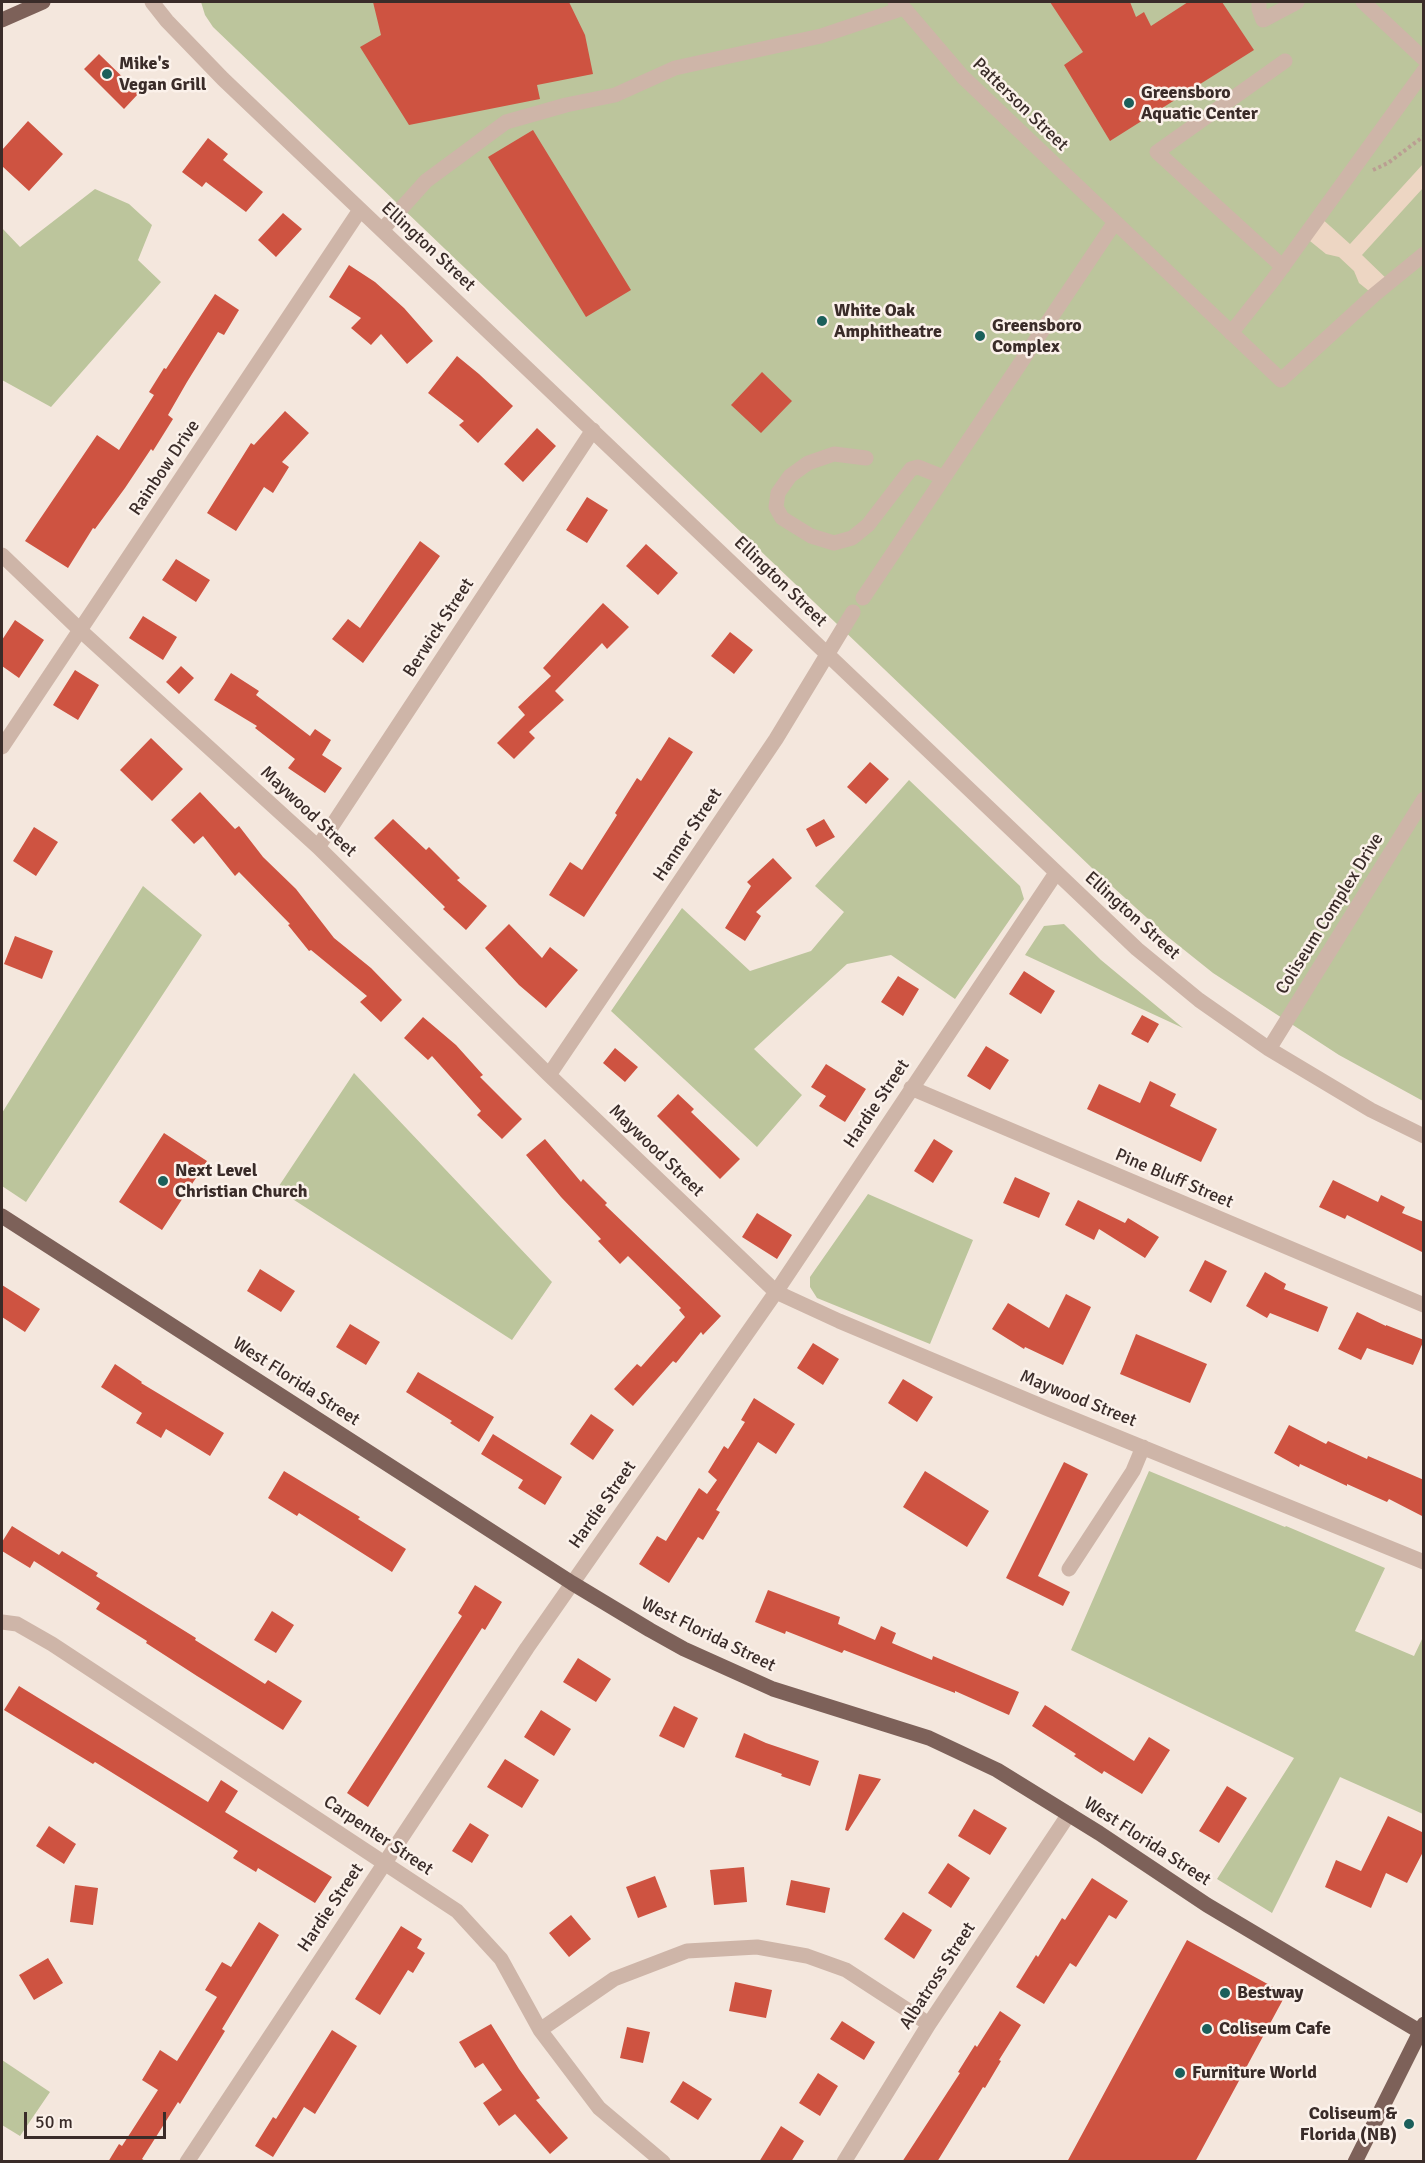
<!DOCTYPE html>
<html>
<head>
<meta charset="utf-8">
<style>
  body { margin:0 }
  #map { position:relative; width:1425px; height:2163px; overflow:hidden; background:#f4e7dd; font-family:Signika,sans-serif }
  canvas { display:block }
  .frame { position:absolute; inset:0; border:3px solid #3a2c29; pointer-events:none }
  .scale { position:absolute; left:24px; top:2112px; width:142px; height:27px; box-sizing:border-box; border:3px solid #3a2c29; border-top:0; padding-left:8px; font-size:18px; line-height:21px; white-space:nowrap; color:#3a2c29; -webkit-text-stroke:4px #fbf1ea; paint-order:stroke }
</style>
</head>
<body>
<div id="map">
<canvas width="1425" height="2163"></canvas>
<div class="frame"></div>
<div class="scale">50 m</div>
</div>
<script>
const context = document.querySelector('canvas').getContext('2d');
context.lineJoin = 'round';
function fill(path, color) { context.fillStyle = color; context.fill(path, 'evenodd'); }
const shape = rows => new Path2D(rows.map(r => 'M' + r).join(''));
function trace(path, color, width, dash) { context.strokeStyle = color; context.lineWidth = width; context.lineCap = dash ? 'butt' : 'round'; context.setLineDash(dash || []); context.stroke(path); }
function drawText(font, color, halo, rows, align = 'center') {
  context.font = font + ' Signika,sans-serif'; context.lineWidth = 5; context.setLineDash([]); context.textBaseline = 'middle'; context.strokeStyle = halo; context.fillStyle = color; for (const [text, x, y, turn = 0] of rows) {
    context.save(); context.translate(x, y); context.rotate((+turn || 0) * Math.PI / 180); context.textAlign = isNaN(turn) ? turn : align; if (halo) context.strokeText(text, 0, 0); context.fillText(text, 0, 0); context.restore();
  }
}
fill(shape([
  [201,2,1423,2,1423,1101,1339,1055,1213,973,1168,937,1092,868,213,27,205,15],
  [95,189,129,204,152,225,138,260,161,282,51,407,2,380,2,228,20,247],
  [909,780,1020,886,1024,899,955,999,891,955,847,964,754,1049,802,1095,757,1147,611,1011,682,908,750,971,811,951,844,912,815,886],
  [143,886,202,935,26,1202,2,1186,2,1113],
  [1064,924,1101,960,1183,1028,1025,955,1044,926],
  [354,1073,552,1282,512,1340,277,1189],
  [868,1194,973,1240,930,1344,817,1298,810,1287,810,1277],
  [1149,1471,1285,1527,1286,1526,1385,1568,1355,1631,1414,1656,1423,1637,1423,1814,1340,1777,1272,1913,1217,1879,1294,1758,1071,1650],
  [2,2060,50,2092,20,2136,2,2125]
]), '#bcc59c');
fill(shape([
  [1423,164,1423,188,1362,255,1390,282,1374,295,1359,283,1354,271,1339,257,1326,254,1305,237,1320,217,1350,244]
]), '#edd6c3');
fill(shape([
  [373,2,569,2,585,35,593,74,537,85,540,99,409,125,360,47,381,35],
  [1050,2,1130,2,1136,17,1144,12,1151,26,1188,2,1222,2,1254,50,1110,141,1064,65,1083,52],
  [99,54,139,93,124,109,84,69],
  [28,121,63,154,29,191,2,166,2,150],
  [533,130,631,290,586,317,488,157],
  [208,138,228,154,223,160,263,192,246,212,206,182,202,187,182,172],
  [283,213,302,229,276,257,258,240],
  [349,265,375,282,404,308,433,341,407,364,381,334,371,345,351,328,361,318,329,297],
  [215,294,239,310,224,335,218,332,187,382,168,415,173,419,153,451,151,449,125,488,95,529,93,528,68,568,25,541,97,435,119,450,154,395,149,392,164,368,166,369],
  [457,356,479,374,513,406,478,443,459,425,464,421,428,393],
  [762,372,792,401,761,433,731,405],
  [285,411,309,433,282,462,289,467,273,493,264,487,236,531,207,513,251,443,254,445],
  [537,428,556,446,523,482,504,464],
  [587,497,608,510,587,543,566,530],
  [420,541,440,556,363,663,332,639,348,619,360,628],
  [646,544,678,573,658,595,626,566],
  [176,559,210,580,196,602,162,580],
  [603,603,629,627,607,649,602,643,555,691,564,700,529,732,535,738,514,759,497,743,525,715,518,707,551,676,543,668],
  [143,616,177,637,163,660,129,638],
  [15,620,44,640,19,678,2,666,2,640],
  [730,632,753,650,734,674,711,656],
  [181,666,194,678,179,694,166,682],
  [75,670,99,685,78,720,53,705],
  [231,673,259,691,256,695,310,736,315,729,331,740,322,755,342,768,325,793,288,768,295,759,255,728,257,726,214,700],
  [669,737,693,752,584,917,549,895,570,862,582,870,617,815,615,813,637,778,641,781],
  [151,738,183,769,152,801,120,770],
  [870,762,889,779,866,804,847,787],
  [200,792,235,829,239,826,263,857,296,889,334,938,371,968,402,1000,381,1022,360,1002,367,996,311,950,309,951,288,925,290,924,239,872,235,876,203,836,194,844,171,820],
  [393,819,426,850,429,847,460,878,457,880,487,906,466,930,443,909,445,907,374,838],
  [824,819,835,837,816,847,806,829],
  [34,827,58,842,36,876,13,861],
  [773,858,792,878,756,912,761,916,745,941,725,928,751,886,747,882],
  [509,924,542,958,550,947,578,970,546,1008,519,985,485,948],
  [15,936,53,951,42,979,4,964],
  [1024,971,1055,991,1041,1014,1009,994],
  [898,976,919,989,903,1016,881,1002],
  [1142,1015,1159,1024,1148,1043,1131,1034],
  [423,1017,456,1045,483,1075,480,1077,522,1119,502,1139,477,1115,481,1111,432,1056,428,1060,404,1038],
  [986,1046,1009,1060,990,1090,967,1076],
  [615,1048,638,1067,625,1082,603,1063],
  [826,1064,866,1089,845,1122,819,1106,826,1096,811,1087],
  [1150,1081,1176,1094,1170,1106,1217,1129,1201,1162,1087,1109,1099,1084,1140,1103],
  [678,1094,694,1109,691,1112,740,1159,720,1179,657,1116],
  [164,1133,207,1161,162,1230,119,1202],
  [545,1139,581,1182,583,1179,607,1203,605,1205,721,1316,703,1335,701,1332,676,1363,673,1361,633,1406,614,1389,637,1364,641,1367,685,1317,679,1310,681,1308,628,1256,620,1264,598,1241,601,1239,561,1197,526,1155],
  [934,1139,953,1151,933,1183,914,1171],
  [1015,1177,1050,1193,1039,1218,1003,1203],
  [1333,1180,1378,1202,1381,1195,1405,1207,1402,1213,1424,1222,1424,1253,1347,1215,1345,1219,1319,1207],
  [1078,1200,1125,1223,1128,1218,1159,1237,1145,1258,1099,1229,1094,1240,1065,1225],
  [757,1213,792,1235,777,1259,742,1237],
  [1205,1260,1227,1271,1211,1303,1189,1291],
  [260,1269,295,1291,281,1312,247,1291],
  [1265,1272,1286,1284,1284,1289,1328,1307,1318,1332,1270,1313,1267,1318,1246,1306],
  [2,1285,40,1309,25,1332,2,1317],
  [1066,1294,1091,1307,1063,1365,1025,1347,1024,1349,992,1329,1008,1303,1049,1328],
  [1357,1312,1386,1326,1386,1325,1424,1340,1413,1365,1367,1348,1361,1360,1338,1349],
  [350,1324,380,1342,366,1365,336,1347],
  [1136,1334,1207,1364,1190,1403,1120,1374],
  [813,1343,839,1359,823,1385,797,1368],
  [115,1364,142,1382,141,1383,224,1433,210,1456,166,1429,161,1438,136,1423,142,1413,101,1387],
  [418,1372,494,1417,479,1442,450,1423,452,1421,406,1392],
  [903,1379,933,1397,917,1422,888,1403],
  [754,1398,795,1424,776,1454,758,1442,716,1510,720,1512,703,1540,698,1537,669,1583,639,1564,657,1536,666,1541,699,1488,707,1494,717,1480,708,1472,724,1446,728,1449,745,1422,741,1420],
  [591,1414,614,1430,593,1460,570,1444],
  [1289,1425,1326,1444,1328,1441,1367,1459,1368,1456,1424,1480,1424,1517,1389,1499,1387,1502,1347,1484,1347,1486,1300,1464,1299,1467,1274,1453],
  [493,1434,562,1477,545,1505,518,1488,523,1480,481,1454],
  [1064,1462,1088,1474,1038,1576,1070,1592,1063,1606,1006,1578],
  [284,1471,360,1517,358,1519,406,1549,392,1572,299,1513,297,1516,268,1498],
  [925,1471,989,1511,967,1547,903,1507],
  [12,1526,59,1555,62,1551,98,1573,96,1576,196,1638,195,1640,265,1684,268,1680,302,1701,283,1730,197,1676,146,1643,147,1641,96,1609,100,1603,34,1561,30,1568,2,1551,2,1542],
  [475,1585,502,1602,485,1630,482,1628,368,1807,347,1793,462,1616,458,1613],
  [768,1590,840,1617,838,1624,875,1640,881,1626,896,1633,892,1643,932,1660,933,1656,1019,1692,1009,1715,955,1691,955,1693,844,1650,842,1653,786,1631,785,1634,755,1622],
  [272,1611,294,1625,276,1653,254,1640],
  [578,1658,611,1679,596,1702,563,1682],
  [19,1686,208,1802,221,1780,238,1791,225,1812,332,1877,315,1903,258,1868,256,1872,233,1858,238,1851,95,1762,93,1764,4,1710],
  [1045,1705,1134,1761,1149,1737,1170,1750,1142,1794,1104,1771,1102,1774,1074,1756,1076,1754,1032,1726],
  [674,1706,698,1718,684,1748,659,1736],
  [541,1710,571,1729,554,1756,524,1737],
  [744,1733,766,1743,819,1761,810,1786,781,1776,782,1774,735,1757],
  [505,1759,539,1780,522,1808,487,1787],
  [859,1774,881,1779,848,1831,845,1830],
  [1227,1786,1247,1798,1219,1843,1199,1831],
  [974,1809,1007,1828,990,1855,958,1836],
  [1388,1816,1424,1833,1424,1850,1407,1883,1386,1873,1371,1908,1325,1887,1336,1860,1361,1871],
  [470,1823,489,1835,472,1863,452,1851],
  [49,1826,76,1844,64,1864,36,1846],
  [948,1863,970,1878,951,1908,928,1893],
  [744,1867,747,1902,714,1905,710,1870],
  [655,1876,667,1907,638,1918,626,1887],
  [1092,1878,1128,1901,1116,1919,1109,1915,1076,1967,1070,1963,1044,2004,1016,1987,1036,1955,1038,1957,1062,1918,1065,1920],
  [791,1880,830,1888,825,1913,786,1905],
  [75,1885,98,1888,93,1925,70,1922],
  [903,1912,932,1930,914,1959,884,1939],
  [571,1915,591,1939,569,1957,549,1933],
  [259,1922,279,1935,222,2029,225,2031,180,2104,178,2102,142,2159,147,2162,108,2162,119,2144,122,2146,158,2090,142,2080,160,2050,177,2061,217,1997,205,1990,222,1962,231,1967],
  [401,1926,422,1939,417,1948,425,1953,413,1973,408,1970,380,2015,355,1999],
  [1187,1940,1286,1994,1195,2162,1067,2162],
  [48,1958,63,1983,34,2000,19,1975],
  [735,1982,772,1990,766,2018,729,2011],
  [1000,2011,1021,2025,999,2060,1001,2061,985,2088,983,2087,937,2162,902,2162,960,2073,958,2072,975,2045,977,2047],
  [842,2021,875,2042,864,2060,830,2039],
  [491,2024,519,2069,540,2098,536,2100,568,2138,550,2154,515,2114,499,2126,483,2103,502,2090,483,2063,475,2068,459,2042],
  [627,2027,650,2032,643,2063,620,2058],
  [332,2030,357,2046,315,2114,304,2107,273,2157,255,2146,273,2117,276,2119],
  [818,2073,838,2086,820,2116,799,2103],
  [683,2081,712,2099,698,2120,670,2102],
  [781,2126,804,2141,791,2162,759,2162]
]), '#ce5341');
trace(shape([
  [1373,170,1388,163,1424,136]
]), '#ba9e92', 4, [3, 3]);
trace(shape([
  [152,2,167,21,223,79,1137,949,1199,1000,1269,1049,1371,1110,1424,1136],
  [895,2,904,8,963,77,1281,380,1374,295,1424,254],
  [1259,2,1259,9,1263,20,1297,2],
  [1363,2,1424,59],
  [382,230,426,181,506,122,566,105,615,95,675,68,821,36,904,8],
  [1283,267,1157,152,1285,61],
  [1231,333,1273,280,1424,71],
  [866,458,834,454,808,463,790,476,778,493,776,507,782,518,811,536,834,543,852,538,868,525,911,469,918,467,943,477],
  [2,555,81,631,318,847,549,1075,776,1292,839,1321,1046,1408,1424,1562],
  [863,598,1115,222],
  [2,747,360,210],
  [318,847,593,430],
  [1269,1049,1424,799],
  [549,1075,776,739,853,612],
  [911,1088,1424,1305],
  [1069,1569,1133,1471,1143,1447],
  [2,1622,17,1624,52,1644,457,1911,501,1959,540,2030,599,2108,663,2162],
  [540,2030,614,1979,687,1951,757,1947,807,1956,846,1970,929,2024],
  [187,2162,527,1648,776,1292,1056,873],
  [844,2162,929,2024,1069,1814]
]), '#ceb5a8', 15);
trace(shape([
  [2,20,43,2],
  [2,1216,572,1583,650,1630,684,1649,773,1689,929,1738,997,1770,1099,1833,1207,1905,1424,2034],
  [1355,2162,1424,2024]
]), '#7d6159', 15);
for (const [x, y, r, color] of [
  [107,74,6,"#1b5f5b"],
  [1129,103,6,"#1b5f5b"],
  [822,321,6,"#1b5f5b"],
  [980,336,6,"#1b5f5b"],
  [163,1181,6,"#1b5f5b"],
  [1225,1993,6,"#1b5f5b"],
  [1207,2029,6,"#1b5f5b"],
  [1180,2073,6,"#1b5f5b"],
  [1409,2124,6,"#1b5f5b"]
]) { const dot = new Path2D(); dot.arc(x, y, r, 0, 2 * Math.PI); context.fillStyle = color; context.fill(dot); trace(dot, '#fbf1ea', 2); }
drawText('bold 18px', '#3a2c29', '#fbf1ea', [
  ["Mike's",119,64],
  ["Vegan Grill",119,85],
  ["Greensboro",1141,93],
  ["Aquatic Center",1141,114],
  ["White Oak",834,311],
  ["Amphitheatre",834,332],
  ["Greensboro",992,326],
  ["Complex",992,347],
  ["Next Level",175,1171],
  ["Christian Church",175,1192],
  ["Bestway",1237,1993],
  ["Coliseum Cafe",1219,2029],
  ["Furniture World",1192,2073],
  ["Coliseum &",1397,2114,"right"],
  ["Florida (NB)",1397,2135,"right"]
], 'left');
drawText('18px', '#3a2c29', '#fbf1ea', [
  ["Patterson Street",1020,105,44],
  ["Ellington Street",428,247,43],
  ["Rainbow Drive",165,468,-56],
  ["Ellington Street",780,582,44],
  ["Berwick Street",439,628,-57],
  ["Maywood Street",308,812,43],
  ["Hanner Street",688,835,-56],
  ["Coliseum Complex Drive",1330,914,-58],
  ["Ellington Street",1132,916,42],
  ["Hardie Street",877,1104,-56],
  ["Maywood Street",656,1151,44],
  ["Pine Bluff Street",1174,1179,23],
  ["West Florida Street",296,1382,33],
  ["Maywood Street",1078,1399,22],
  ["Hardie Street",603,1505,-55],
  ["West Florida Street",708,1635,26],
  ["Carpenter Street",378,1836,34],
  ["West Florida Street",1147,1842,33],
  ["Hardie Street",331,1908,-56],
  ["Albatross Street",938,1976,-57]
]);
</script>
</body>
</html>
